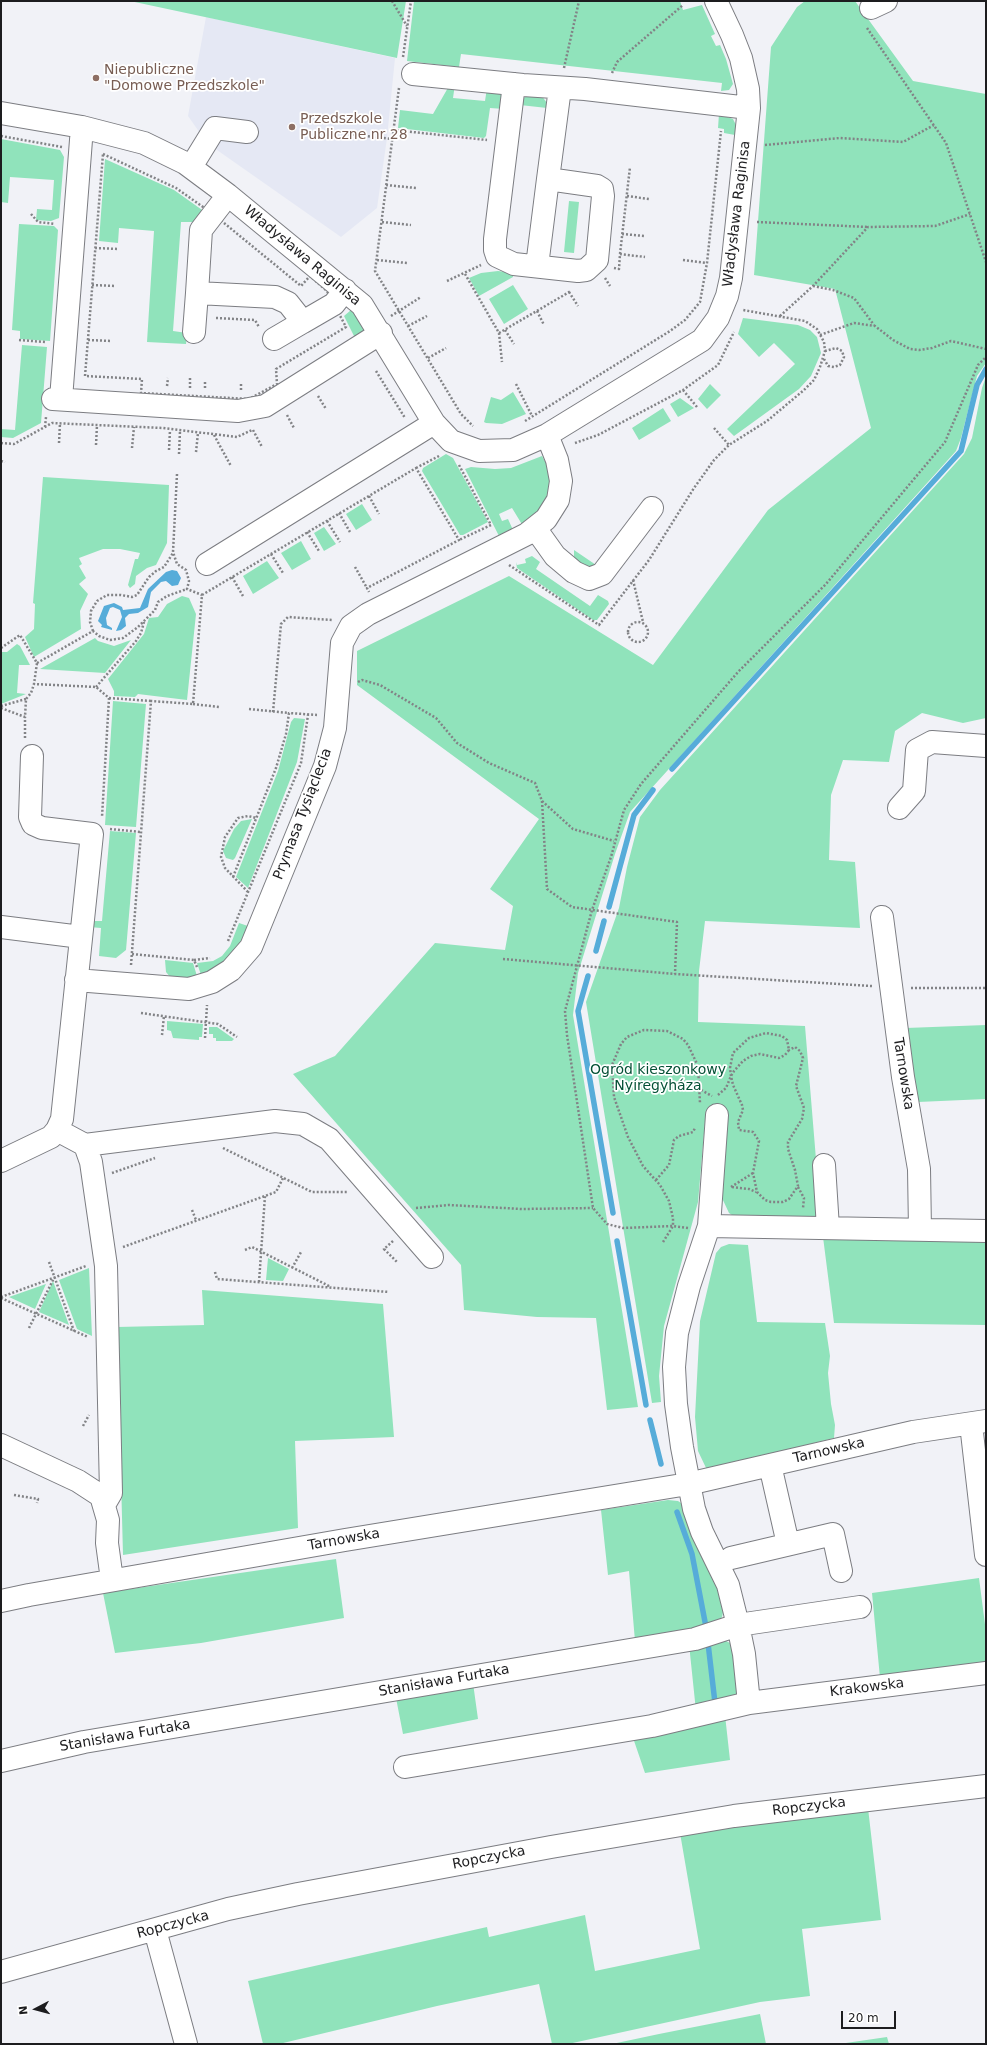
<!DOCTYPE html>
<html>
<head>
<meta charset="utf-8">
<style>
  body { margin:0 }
  #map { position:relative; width:987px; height:2045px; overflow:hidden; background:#f1f2f7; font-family:"DejaVu Sans",sans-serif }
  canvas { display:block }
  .frame { position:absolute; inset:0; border:2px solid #1d1d1f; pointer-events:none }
  .north { position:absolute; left:16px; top:1989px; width:40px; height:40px; -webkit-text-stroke:3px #fff; paint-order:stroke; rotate:264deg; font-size:11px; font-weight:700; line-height:16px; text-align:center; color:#1d1d1f }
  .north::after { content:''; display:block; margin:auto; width:14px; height:18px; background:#1d1d1f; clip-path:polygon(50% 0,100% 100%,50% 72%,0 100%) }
  .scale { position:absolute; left:841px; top:2011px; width:55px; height:18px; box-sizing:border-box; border:2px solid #1d1d1f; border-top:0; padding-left:5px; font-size:12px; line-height:14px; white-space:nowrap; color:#1d1d1f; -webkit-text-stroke:3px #fff; paint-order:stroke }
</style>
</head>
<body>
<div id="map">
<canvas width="987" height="2045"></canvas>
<div class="frame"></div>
<div class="north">N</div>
<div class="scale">20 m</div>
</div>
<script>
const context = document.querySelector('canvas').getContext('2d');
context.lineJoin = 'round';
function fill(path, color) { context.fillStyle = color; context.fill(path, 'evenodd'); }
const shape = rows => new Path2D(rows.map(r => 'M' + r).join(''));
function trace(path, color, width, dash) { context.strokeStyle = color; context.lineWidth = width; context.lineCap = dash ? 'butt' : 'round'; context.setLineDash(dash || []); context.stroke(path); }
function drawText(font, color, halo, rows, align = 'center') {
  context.font = font + ' "DejaVu Sans",sans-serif'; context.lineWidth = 3.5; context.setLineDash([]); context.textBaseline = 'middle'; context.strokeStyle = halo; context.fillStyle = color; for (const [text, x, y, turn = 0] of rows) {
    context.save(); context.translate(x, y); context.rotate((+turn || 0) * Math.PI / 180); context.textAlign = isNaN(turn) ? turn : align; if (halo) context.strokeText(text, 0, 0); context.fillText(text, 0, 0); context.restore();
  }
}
fill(shape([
  [206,17,395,58,387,138,377,208,341,237,207,143,188,116]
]), '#e5e8f4');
fill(shape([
  [130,1,406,1,397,58],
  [414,1,680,1,683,10,702,5,715,34,711,36,716,46,720,45,726,59,733,84,729,90,721,91,722,83,461,54,459,67,407,61],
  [805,1,855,1,913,81,986,94,986,363,977,376,961,438,956,451,630,812,615,854,578,973,573,1015,638,1407,607,1410,596,1318,537,1317,464,1310,461,1265,293,1074,335,1056,435,943,505,950,513,906,490,889,539,819,357,685,357,651,509,576,653,665,768,510,871,428,835,289,754,275,771,47,797,7],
  [455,84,453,98,485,101,487,88,500,93,503,98,504,109,490,108,486,136,484,138,398,128,400,110,433,114,449,86],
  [526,95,541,95,547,103,547,108,520,105],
  [719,114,733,119,738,129,735,135,724,133,724,129,718,128],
  [1,139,60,150,64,157,59,218,51,221,36,220,37,209,52,210,54,180,10,177,8,203,1,202],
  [105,159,174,190,205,212,195,222,181,222,173,331,187,333,186,344,147,342,154,231,119,228,118,243,99,241],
  [569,201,579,202,574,253,564,252],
  [19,224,54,226,58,230,50,341,20,339,20,331,12,330],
  [498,271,513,273,513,277,479,296,469,278,481,273],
  [513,285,528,309,504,324,489,299],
  [351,310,366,323,365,332,356,340,344,316],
  [743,318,798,325,810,330,817,337,821,353,811,376,799,389,734,436,727,429,795,364,774,343,759,357,738,334],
  [22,345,47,347,41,423,13,438,1,437,1,429,15,430],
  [986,376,986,718,963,723,922,713,895,731,889,762,843,760,831,795,829,860,855,862,860,928,705,921,699,971,698,1022,805,1026,821,1220,735,1217,729,1213,722,1198,725,1113,706,1110,698,1202,664,1326,659,1376,661,1402,652,1403,586,1002,619,908,627,867,640,817,660,790,964,454,972,438,982,388],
  [710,384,721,395,707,409,698,399],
  [513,392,526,414,502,424,486,423,484,422,491,397,501,400],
  [680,398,694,408,678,417,670,404],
  [663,408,671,421,639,440,632,428],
  [446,454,453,458,488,522,463,535,460,535,422,471,423,468],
  [542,456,548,467,551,480,549,493,541,510,523,526,512,508,499,514,502,521,508,519,513,530,499,536,465,469,471,467,495,469,511,468],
  [43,477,169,485,167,543,156,565,147,568,136,576,135,584,130,588,128,585,135,559,138,559,140,553,120,549,103,549,79,558,82,564,79,566,86,578,79,584,88,594,80,611,81,629,34,657,25,637,34,629,35,604,33,603],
  [362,504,372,520,356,530,346,514],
  [324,527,336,544,324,551,314,533],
  [301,541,311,559,292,570,281,553],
  [574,550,599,567,595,570,574,560],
  [532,556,540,562,536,569,590,606,598,595,608,601,609,604,597,620,593,620,517,568,516,562,517,565,526,563,525,559],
  [267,561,279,578,253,594,243,576],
  [182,596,189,598,196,614,187,700,138,694,135,697,114,696,114,691,108,679,144,634,149,618,158,617,167,604],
  [95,638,98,641,114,646,131,640,105,673,40,669],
  [17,644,20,646,30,665,19,665,17,693,26,694,1,704,1,652,7,652],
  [113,701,146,704,136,827,105,825],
  [294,718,305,719,297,762,248,888,236,877,278,771,291,722],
  [252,819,235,858,233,860,226,858,223,851,234,829,241,821],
  [110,831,136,833,126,950,116,958,99,956,101,928,89,927,90,921,102,921],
  [239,923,248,926,250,933,221,966,201,975,197,963,213,961,222,956,230,946],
  [165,960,193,963,197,976,189,978,171,978,166,972],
  [167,1021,203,1024,202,1037,199,1037,199,1040,173,1038,171,1031,167,1030],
  [986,1025,986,1099,918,1102,906,1028],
  [209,1027,217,1027,234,1039,232,1041,216,1041,216,1038,213,1038,213,1034,209,1034],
  [823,1237,986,1237,986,1325,834,1323],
  [729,1244,748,1245,757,1322,825,1323,830,1356,828,1373,831,1404,835,1425,834,1438,707,1470,698,1451,695,1417,700,1321,716,1253,721,1247],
  [268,1258,289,1269,283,1281,266,1280],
  [89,1268,92,1336,77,1329,59,1280],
  [53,1281,69,1325,39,1312],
  [46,1284,35,1309,9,1297],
  [202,1290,383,1304,394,1437,295,1441,298,1528,123,1555,117,1327,204,1325],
  [668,1500,678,1501,684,1505,710,1563,724,1608,722,1617,717,1624,635,1641,629,1571,608,1575,601,1510],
  [336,1559,344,1618,201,1643,115,1653,103,1593],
  [979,1578,986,1632,986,1669,880,1678,872,1593],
  [722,1639,734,1645,738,1690,734,1700,696,1711,689,1644],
  [473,1683,478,1719,403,1734,396,1698],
  [725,1715,730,1760,645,1773,631,1732],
  [868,1808,881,1920,802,1929,810,1996,760,2002,568,2044,552,2044,539,1984,437,2006,279,2044,263,2044,248,1981,487,1927,489,1937,585,1915,595,1971,700,1949,680,1833],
  [760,2014,766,2044,612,2044,659,2034],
  [887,2037,889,2044,839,2044]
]), '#90e3bb');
fill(shape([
  [172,570,177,571,181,578,178,585,172,586,166,581,161,582,151,592,148,607,138,613,129,614,125,618,126,626,121,630,116,631,122,617,120,610,113,607,110,608,106,618,107,625,112,628,112,630,101,627,102,625,98,621,104,606,114,603,122,607,123,610,140,608,148,589,166,572]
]), '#56acd9');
trace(shape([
  [672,769,961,451,977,385,986,369],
  [609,907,634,815,653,790],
  [596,951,604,921],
  [588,976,578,1011,613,1213],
  [617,1241,646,1405],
  [650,1420,661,1464],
  [677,1512,692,1554,706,1627],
  [708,1643,715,1703]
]), '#56acd9', 5.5);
const minor = shape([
  [871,8,886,1],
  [413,74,523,85,585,89,749,108],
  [514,84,495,239,495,250,497,256,514,264,578,271,586,270,597,260,603,196,602,189,597,186,548,179,537,266],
  [1,113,82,127,144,143,185,163,228,195,362,305,434,423,451,441,479,451,513,450,547,435,702,340,718,318,727,296,731,278,749,108,748,89,741,58,732,35,716,1],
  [191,167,215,128,247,132],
  [548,179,560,88],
  [228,195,201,230,197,293,275,297,288,303,303,322,334,304,345,290],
  [194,332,197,293],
  [274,339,303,322],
  [53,399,238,411,265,406,381,333],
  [61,399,82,127],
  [535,528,555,556,574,572,589,579,602,574,652,508],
  [207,564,434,423],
  [899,808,914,791,917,750,932,742,986,746],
  [882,917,903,1077,919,1169,920,1230],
  [1,927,81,937],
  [76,980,189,989,212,982,231,970,251,947,325,766,335,728,342,643,351,626,368,614,527,534,546,519,558,500,561,481,557,460,547,435],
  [57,1130,85,1145,275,1121,303,1124,329,1139,432,1257],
  [85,1145,91,1162,106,1266,111,1493,104,1505],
  [1,1161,51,1137,57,1130,62,1119,92,834,42,828,33,824,30,817,32,756],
  [824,1165,828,1228],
  [709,1226,986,1231],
  [971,1424,986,1555],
  [1,1445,78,1481,101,1496,108,1520,107,1543,112,1580],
  [770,1465,788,1544],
  [731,1558,833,1534,841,1571],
  [1,1601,29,1595,345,1540,688,1484,913,1432,986,1421],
  [749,1703,744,1654,738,1625,860,1607],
  [1,1761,84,1742,695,1639,738,1625,728,1585,702,1532,694,1509,682,1447,676,1404,674,1367,677,1333,689,1286,709,1226,717,1115],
  [405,1767,652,1726,749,1703,986,1673],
  [155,1930,186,2044],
  [1,1972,228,1909,298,1894,551,1847,734,1816,986,1786]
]);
trace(minor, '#7c7d82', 24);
trace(shape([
  [392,1,407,26],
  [867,28,946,143,986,262],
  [403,57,411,1],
  [564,68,579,1],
  [612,73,617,62,683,5],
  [399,88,375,271,461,414,473,426],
  [394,130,487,140],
  [348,134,393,139],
  [1,136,62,147],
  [765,145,840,138,903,142,934,125],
  [103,154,176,188,213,214,301,286,310,276,327,291,346,327,276,369,277,384,249,399,141,393,142,379,85,376,103,154],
  [386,185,416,188],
  [627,196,649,199],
  [31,214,38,222,55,224],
  [382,222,411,225],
  [757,222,868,227],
  [622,234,645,236],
  [95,248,118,249],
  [620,254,630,167],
  [377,260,407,263],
  [683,260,707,263],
  [614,268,619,269,620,254,645,257],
  [465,274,499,333,502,362],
  [605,278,610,286],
  [447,281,481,265],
  [92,285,116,286],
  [813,286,833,290,854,298,874,325],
  [569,292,578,306],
  [537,311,544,325],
  [391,316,421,297],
  [780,316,813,286,868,227,935,226,970,214],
  [216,318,255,320,259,327],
  [408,326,427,316],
  [505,330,514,344],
  [499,333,571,291],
  [820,335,854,323,875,326,893,340,910,349,919,350,932,348,951,341,986,349],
  [19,340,45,342],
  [88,340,112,341],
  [428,358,446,348],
  [824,359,828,366,834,367,840,365,844,357,842,351,836,348,825,351],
  [376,371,405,418],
  [516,384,532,416],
  [167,386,168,378],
  [190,388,190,376],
  [205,388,205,380],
  [241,390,241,383],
  [683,390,697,407],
  [318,396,326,409],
  [287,415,294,428],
  [525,421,670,331,685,320,700,302,707,263,721,131],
  [45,427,46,417],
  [714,428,729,445],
  [253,430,262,447],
  [214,435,231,466],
  [1,443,14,444,52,423,163,428,237,437,252,430],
  [59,443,60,423],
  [575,443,598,435,683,390,718,365,734,332],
  [96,445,97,425],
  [132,448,134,427],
  [169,450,170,430],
  [196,452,198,433],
  [179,454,180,431],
  [1,461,5,462],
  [459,465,491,525,459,540],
  [416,468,439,456],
  [177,474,173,552,177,564,186,570,189,581,187,589,202,595],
  [1,493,2,493],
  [369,496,379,514],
  [339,513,350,532],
  [327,521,340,542],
  [307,532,319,551],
  [271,554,283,573],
  [509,565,599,625,649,560,694,488,714,460,729,445,767,421,804,390,814,380,820,367,825,351,824,342,817,329,805,321,743,310],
  [355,567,367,588],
  [232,577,243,596],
  [633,580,643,622],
  [202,595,416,468,459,540,367,588,369,592],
  '628 632a10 10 0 1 1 20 0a10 10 0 1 1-20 0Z',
  [93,631,90,622,91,611,97,601,107,595,121,595,132,597,137,595,149,577,156,571,164,567,173,553],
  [1,648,20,635,37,663,34,684],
  [37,663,93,631,99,636,110,640,123,638,138,627,155,610,158,602,167,596,187,589],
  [358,682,362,680,380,685,436,718,457,743,489,763,535,783,542,801,547,889,572,907,677,922,675,974],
  [96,687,136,641,141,633,144,622],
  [109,698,151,701],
  [193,704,219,707],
  [1,706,26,699],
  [1,708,25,717,26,699,31,693,34,684,96,687,109,698,102,817],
  [249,709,289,713],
  [273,712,281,624,288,617,332,620],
  [25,738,25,717],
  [542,801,573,829,614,841],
  [110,829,141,832],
  [233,877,276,768,286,734,289,713,317,715],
  [248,892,225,868,221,857,225,837,238,818,248,816,256,818],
  [228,941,301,763,308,715],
  [132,954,194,960,197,967],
  [503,959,675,974,872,986],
  [194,960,210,958],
  [131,965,151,701,193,704,202,595],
  [911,988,986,988],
  [141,1013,218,1024,237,1037],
  [162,1035,164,1016],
  [205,1038,207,1005],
  [701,1090,712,1096],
  [718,1095,726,1088,731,1076,734,1071,743,1061,751,1056,760,1054,779,1058,785,1055,789,1050,787,1040,782,1036,766,1033,749,1038,733,1053,730,1068,731,1076,733,1085,742,1105,743,1110,738,1122,739,1130,753,1132,759,1141,753,1173,757,1192,765,1200,771,1202,783,1202,789,1199,798,1186,795,1170,788,1149,788,1142,802,1119,804,1108,796,1086,803,1058,800,1051,795,1047,789,1050],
  [223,1148,312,1192,347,1192],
  [112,1173,155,1158],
  [656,1180,669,1165,674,1140,679,1136,693,1132,695,1128],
  [731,1187,753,1173],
  [732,1187,749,1189,756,1192],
  [798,1187,804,1198,803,1208],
  [416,1208,449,1205,522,1209,593,1208],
  [192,1210,196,1220],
  [688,1228,673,1226,623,1228,607,1224,593,1208,567,1035,565,1011,592,910,611,857,624,810,641,784,738,672,826,584,945,442,978,365,986,357],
  [393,1241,384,1249,397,1262],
  [663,1242,673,1226,673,1218,669,1201,660,1185,643,1166,628,1137,614,1097,612,1065,621,1044,627,1037,644,1030,667,1031,683,1039,688,1045,698,1066,700,1103],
  [123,1247,276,1192,283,1178],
  [245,1250,252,1247,331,1287],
  [49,1262,74,1331],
  [292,1268,301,1252],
  [215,1272,217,1279,389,1292],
  [259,1282,265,1196],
  [1,1297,86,1266],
  [1,1298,88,1337],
  [29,1328,54,1278],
  [83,1426,89,1415],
  [14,1495,38,1499,37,1503]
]), '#828386', 2.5, [2, 2]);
trace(minor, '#fff', 22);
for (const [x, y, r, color] of [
  [96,78,4,"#8d6e63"],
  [292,127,4,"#8d6e63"]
]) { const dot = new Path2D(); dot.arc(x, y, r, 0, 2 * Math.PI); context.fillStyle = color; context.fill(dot); trace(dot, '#fff', 1.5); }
drawText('14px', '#785e54', '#fff', [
  ["Niepubliczne",104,70],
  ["\"Domowe Przedszkole\"",104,86],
  ["Przedszkole",300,119],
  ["Publiczne nr 28",300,135]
], 'left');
drawText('14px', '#1d1d1f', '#fff', [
  ["Władysława Raginisa",737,214,-83],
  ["Władysława Raginisa",302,256,40],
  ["Prymasa Tysiąclecia",303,814,-69],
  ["Tarnowska",903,1074,81],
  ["Tarnowska",829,1451,-13],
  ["Tarnowska",344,1540,-10],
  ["Stanisława Furtaka",444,1681,-10],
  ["Krakowska",867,1688,-7],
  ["Stanisława Furtaka",125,1736,-10],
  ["Ropczycka",809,1807,-7],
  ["Ropczycka",489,1858,-11],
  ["Ropczycka",173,1925,-15]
]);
drawText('14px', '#055136', '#fff', [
  ["Ogród kieszonkowy",658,1070],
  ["Nyíregyháza",658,1086]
]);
</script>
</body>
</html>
